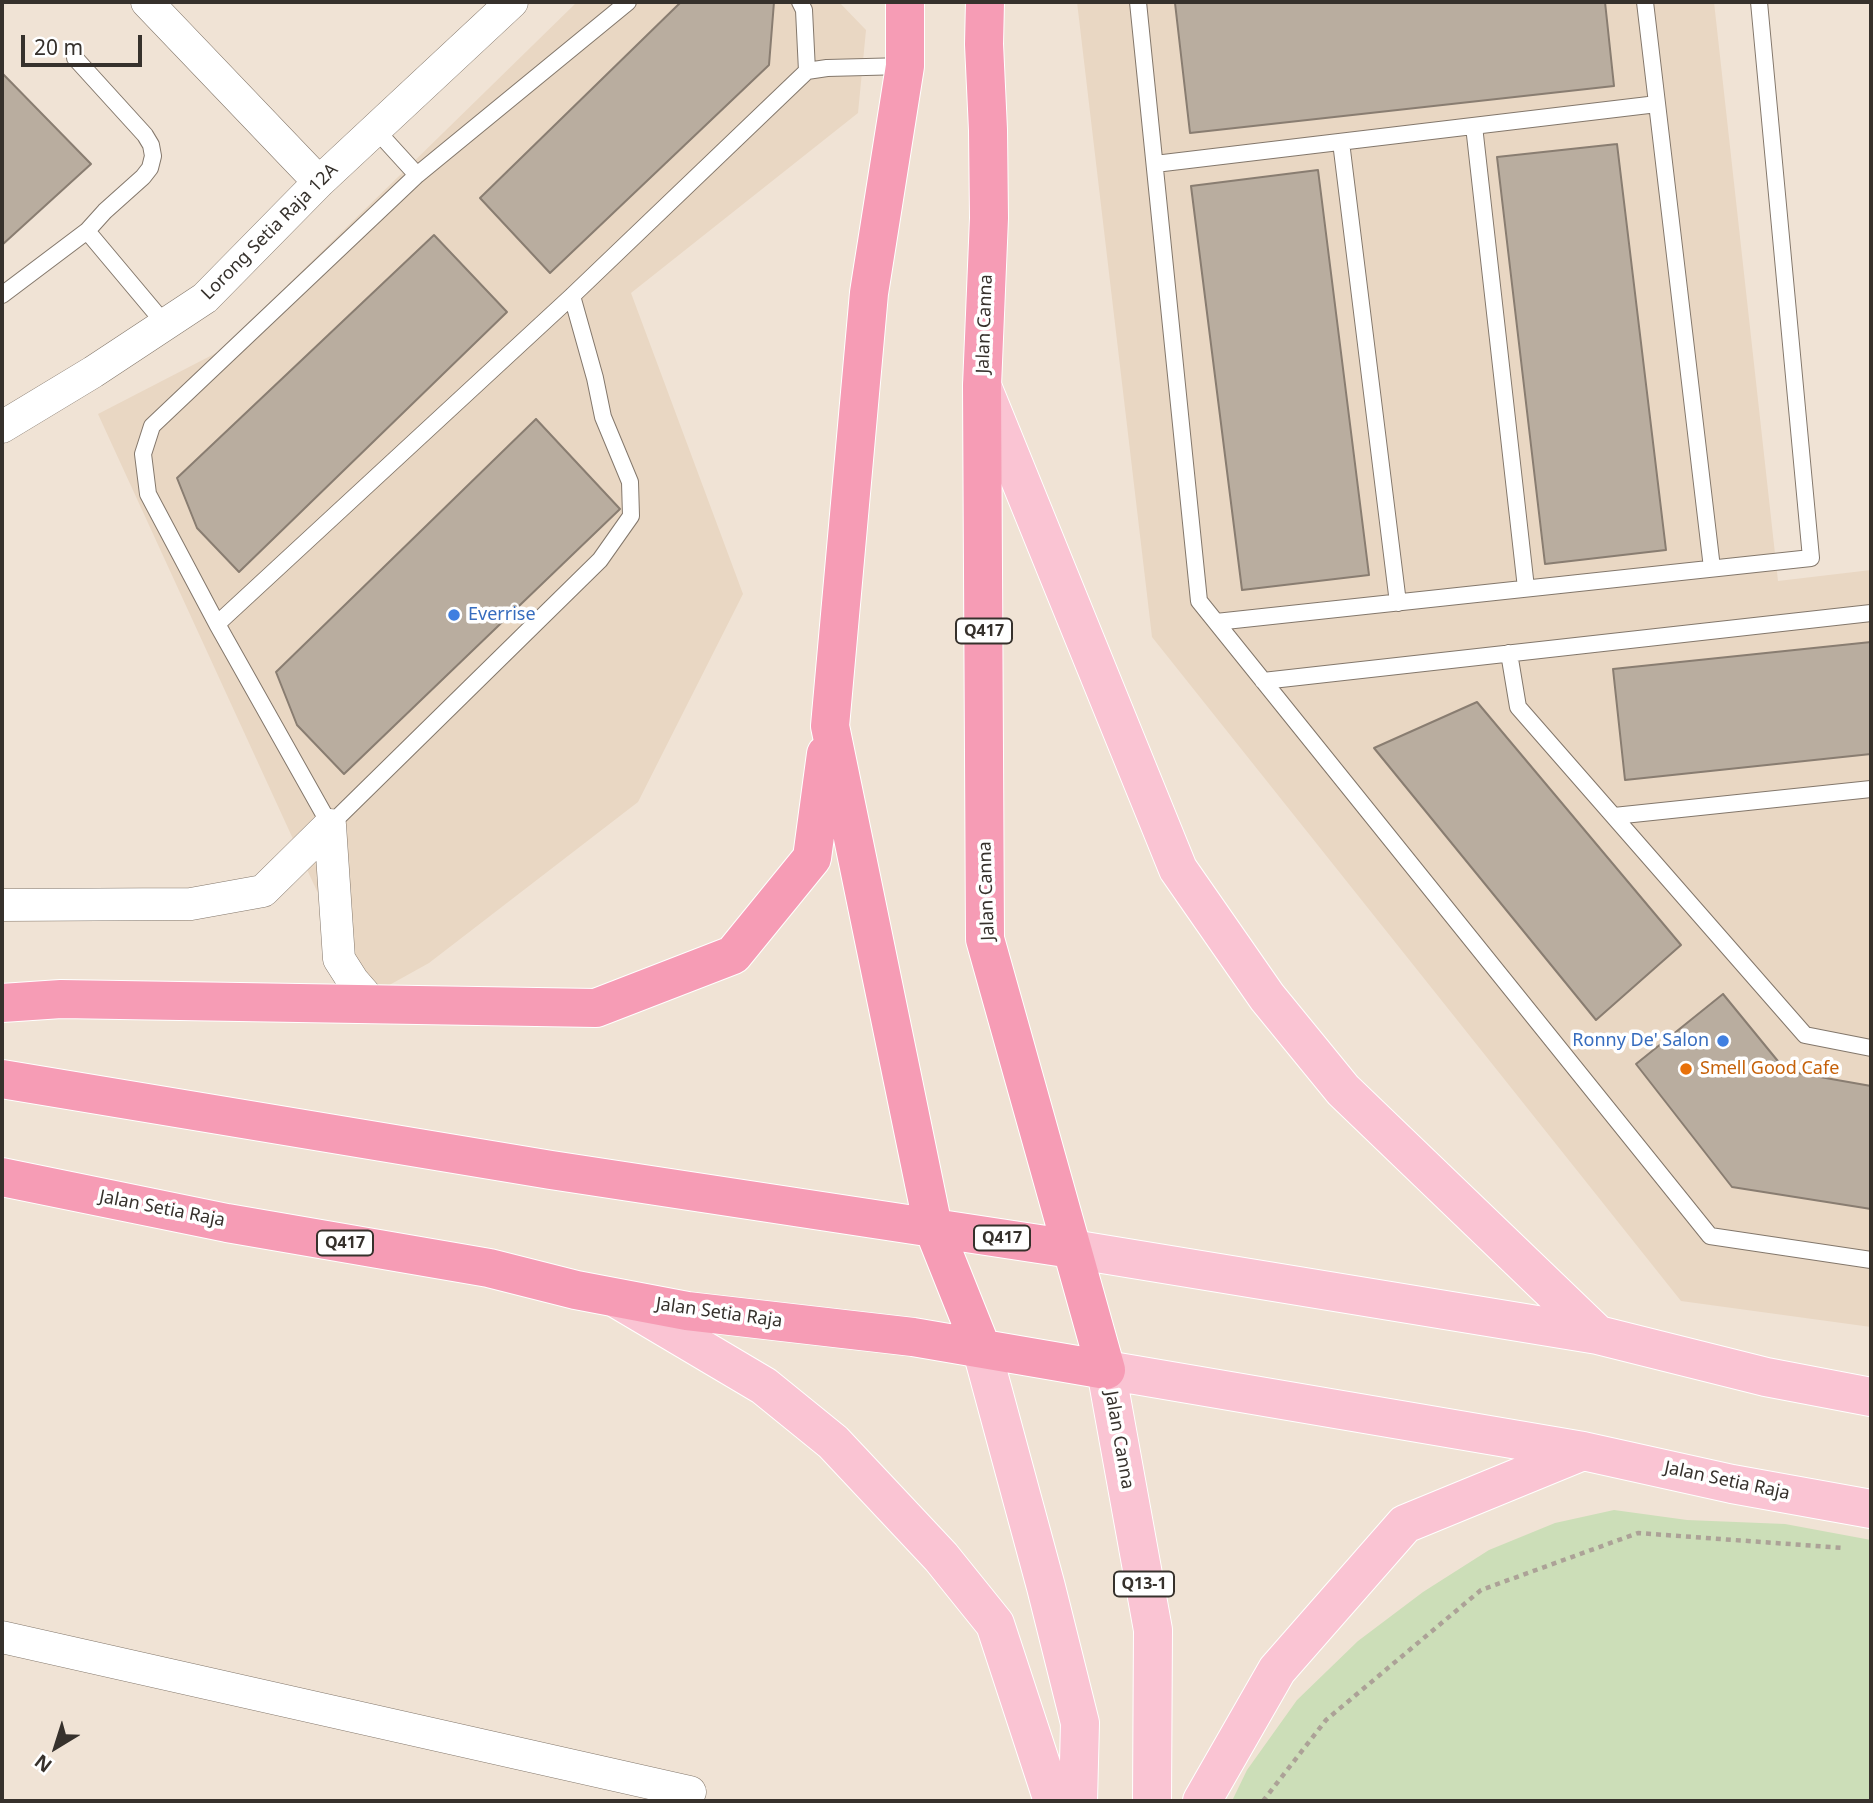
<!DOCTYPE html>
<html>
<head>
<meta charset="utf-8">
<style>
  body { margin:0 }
  #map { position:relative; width:1873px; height:1803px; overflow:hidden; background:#f0e3d5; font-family:"Noto Sans",sans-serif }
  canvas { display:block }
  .frame { position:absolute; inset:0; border:4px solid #36312c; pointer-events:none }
  .north { position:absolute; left:21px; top:1712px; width:70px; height:70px; -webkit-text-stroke:5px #fff; paint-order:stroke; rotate:218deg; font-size:19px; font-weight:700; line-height:28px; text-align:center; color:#36312c }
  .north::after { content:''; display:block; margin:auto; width:24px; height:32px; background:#36312c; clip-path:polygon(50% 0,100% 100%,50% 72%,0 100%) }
  .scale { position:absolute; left:21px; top:35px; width:121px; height:32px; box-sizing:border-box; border:4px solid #36312c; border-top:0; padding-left:9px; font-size:21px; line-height:24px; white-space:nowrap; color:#36312c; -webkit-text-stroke:5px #fff; paint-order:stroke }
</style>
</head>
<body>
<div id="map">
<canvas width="1873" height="1803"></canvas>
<div class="frame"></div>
<div class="north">N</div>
<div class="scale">20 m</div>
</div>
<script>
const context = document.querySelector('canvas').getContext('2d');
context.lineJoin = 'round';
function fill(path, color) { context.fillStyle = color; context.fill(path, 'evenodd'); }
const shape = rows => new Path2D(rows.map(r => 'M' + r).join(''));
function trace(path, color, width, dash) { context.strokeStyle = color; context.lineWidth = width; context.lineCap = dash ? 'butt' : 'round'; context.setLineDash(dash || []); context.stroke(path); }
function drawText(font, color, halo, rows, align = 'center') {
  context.font = font + ' "Noto Sans",sans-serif'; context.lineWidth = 7; context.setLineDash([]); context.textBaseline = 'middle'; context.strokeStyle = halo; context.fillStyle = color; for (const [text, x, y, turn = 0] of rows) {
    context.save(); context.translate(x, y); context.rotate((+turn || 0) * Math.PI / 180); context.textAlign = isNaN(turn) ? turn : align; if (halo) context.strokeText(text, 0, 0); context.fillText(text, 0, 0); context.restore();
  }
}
fill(shape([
  [577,2,839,2,866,30,858,113,631,293,743,594,638,802,429,963,366,998,98,414,220,351],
  [1077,2,1714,2,1778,581,1871,570,1871,1327,1681,1301,1152,637]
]), '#e9d7c3');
fill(shape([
  [1614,1510,1687,1520,1785,1524,1871,1540,1871,1801,1232,1801,1247,1770,1297,1700,1358,1641,1423,1592,1489,1550,1555,1523]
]), '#ccdeb8');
const building = shape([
  [681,2,774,2,769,65,550,273,480,198,681,2],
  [1187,2,1605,2,1614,86,1190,133,1175,3,1187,2],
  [2,73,91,164,2,245,2,73],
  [1617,144,1666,550,1545,564,1497,157,1617,144],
  [1318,170,1369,575,1242,590,1191,186,1318,170],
  [434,235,507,312,239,572,197,528,177,478,434,235],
  [536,419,620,509,344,774,297,725,276,672,536,419],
  [1871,642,1871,754,1625,780,1613,669,1871,642],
  [1477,702,1681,945,1596,1020,1374,748,1477,702],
  [1723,994,1786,1071,1871,1086,1871,1209,1732,1187,1636,1064,1723,994]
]);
fill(building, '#b9ad9f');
trace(building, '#897d71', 2);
const lane = shape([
  [800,2,804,10,807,71],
  [1138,2,1199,601,1710,1236,1871,1260],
  [1645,2,1712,568],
  [1474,126,1526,588],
  [376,130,417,175],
  [1341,142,1398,603],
  [1155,164,1657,104],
  [87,231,165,324],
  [2,295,87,231,105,211,143,177,150,168,153,156,151,145,145,135,75,58],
  [572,296,595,378,603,417,630,482,631,516,600,560,330,825,217,624,148,494,143,454,152,426,417,175,628,2],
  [1216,622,1811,558,1759,2],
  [217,624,572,296,807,71,827,68,905,66],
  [1509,653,1518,707,1805,1035,1871,1048],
  [1263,681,1871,613],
  [1614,816,1871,789]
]);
const street = shape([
  [147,2,319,182],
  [2,427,93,372,205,298,319,182,512,2],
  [330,825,339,959,353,981,373,1004],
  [2,905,191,904,263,891,330,825],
  [2,1637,690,1792]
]);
const primary = shape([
  [982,386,1178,869,1267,997,1343,1090,1598,1335],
  [1072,1249,1598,1335,1766,1377,1871,1397],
  [619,1300,764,1386,833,1442,941,1557,995,1624,1053,1801],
  [981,1347,1046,1587,1080,1723,1078,1801],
  [1152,1801,1153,1630,1106,1370,1583,1451,1732,1484,1871,1509],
  [1202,1801,1277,1670,1405,1524,1583,1451]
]);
const highway = shape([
  [905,2,905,66,869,293,830,726,933,1227,981,1347],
  [2,1003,61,999,596,1008,733,955,812,858,826,754],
  [2,1079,551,1170,1072,1249],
  [2,1177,227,1223,489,1268,576,1290,687,1311,913,1337,1106,1370,985,939,982,386,989,218,988,130,984,44,985,2]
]);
trace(lane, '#83776b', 18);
trace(street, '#83776b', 33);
trace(primary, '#fff', 40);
trace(highway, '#fff', 40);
trace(shape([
  [1263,1801,1326,1720,1481,1590,1638,1533,1844,1548]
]), '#aca297', 4.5, [5, 5]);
trace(lane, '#fff', 16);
trace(street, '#fff', 32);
trace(primary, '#fac4d3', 38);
trace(highway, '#f69cb5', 38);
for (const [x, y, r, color] of [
  [454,615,7,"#3f7fe0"],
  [1723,1041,7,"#3f7fe0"],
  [1686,1069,7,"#e8710a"]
]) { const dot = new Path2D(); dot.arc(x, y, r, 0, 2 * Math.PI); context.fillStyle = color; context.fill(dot); trace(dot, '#fff', 2.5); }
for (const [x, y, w] of [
  [984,631,56],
  [1002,1238,56],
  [345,1243,56],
  [1144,1584,60]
]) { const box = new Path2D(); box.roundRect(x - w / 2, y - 12.5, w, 25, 5); context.fillStyle = '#fff'; context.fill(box); trace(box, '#36312c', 2); }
drawText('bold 16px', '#36312c', null, [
  ["Q417",984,631],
  ["Q417",1002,1238],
  ["Q417",345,1243],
  ["Q13-1",1144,1584]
]);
drawText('18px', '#36312c', '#fff', [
  ["Lorong Setia Raja 12A",270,232,-45],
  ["Jalan Canna",985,324,-88],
  ["Jalan Canna",987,891,-92],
  ["Jalan Setia Raja",162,1209,11],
  ["Jalan Setia Raja",719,1313,8],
  ["Jalan Canna",1119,1440,80],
  ["Jalan Setia Raja",1727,1481,12]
]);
drawText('18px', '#366cbe', '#fff', [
  ["Everrise",468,615],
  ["Ronny De' Salon",1709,1041,"right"]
], 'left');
drawText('18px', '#c56008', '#fff', [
  ["Smell Good Cafe",1700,1069]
], 'left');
</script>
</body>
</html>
